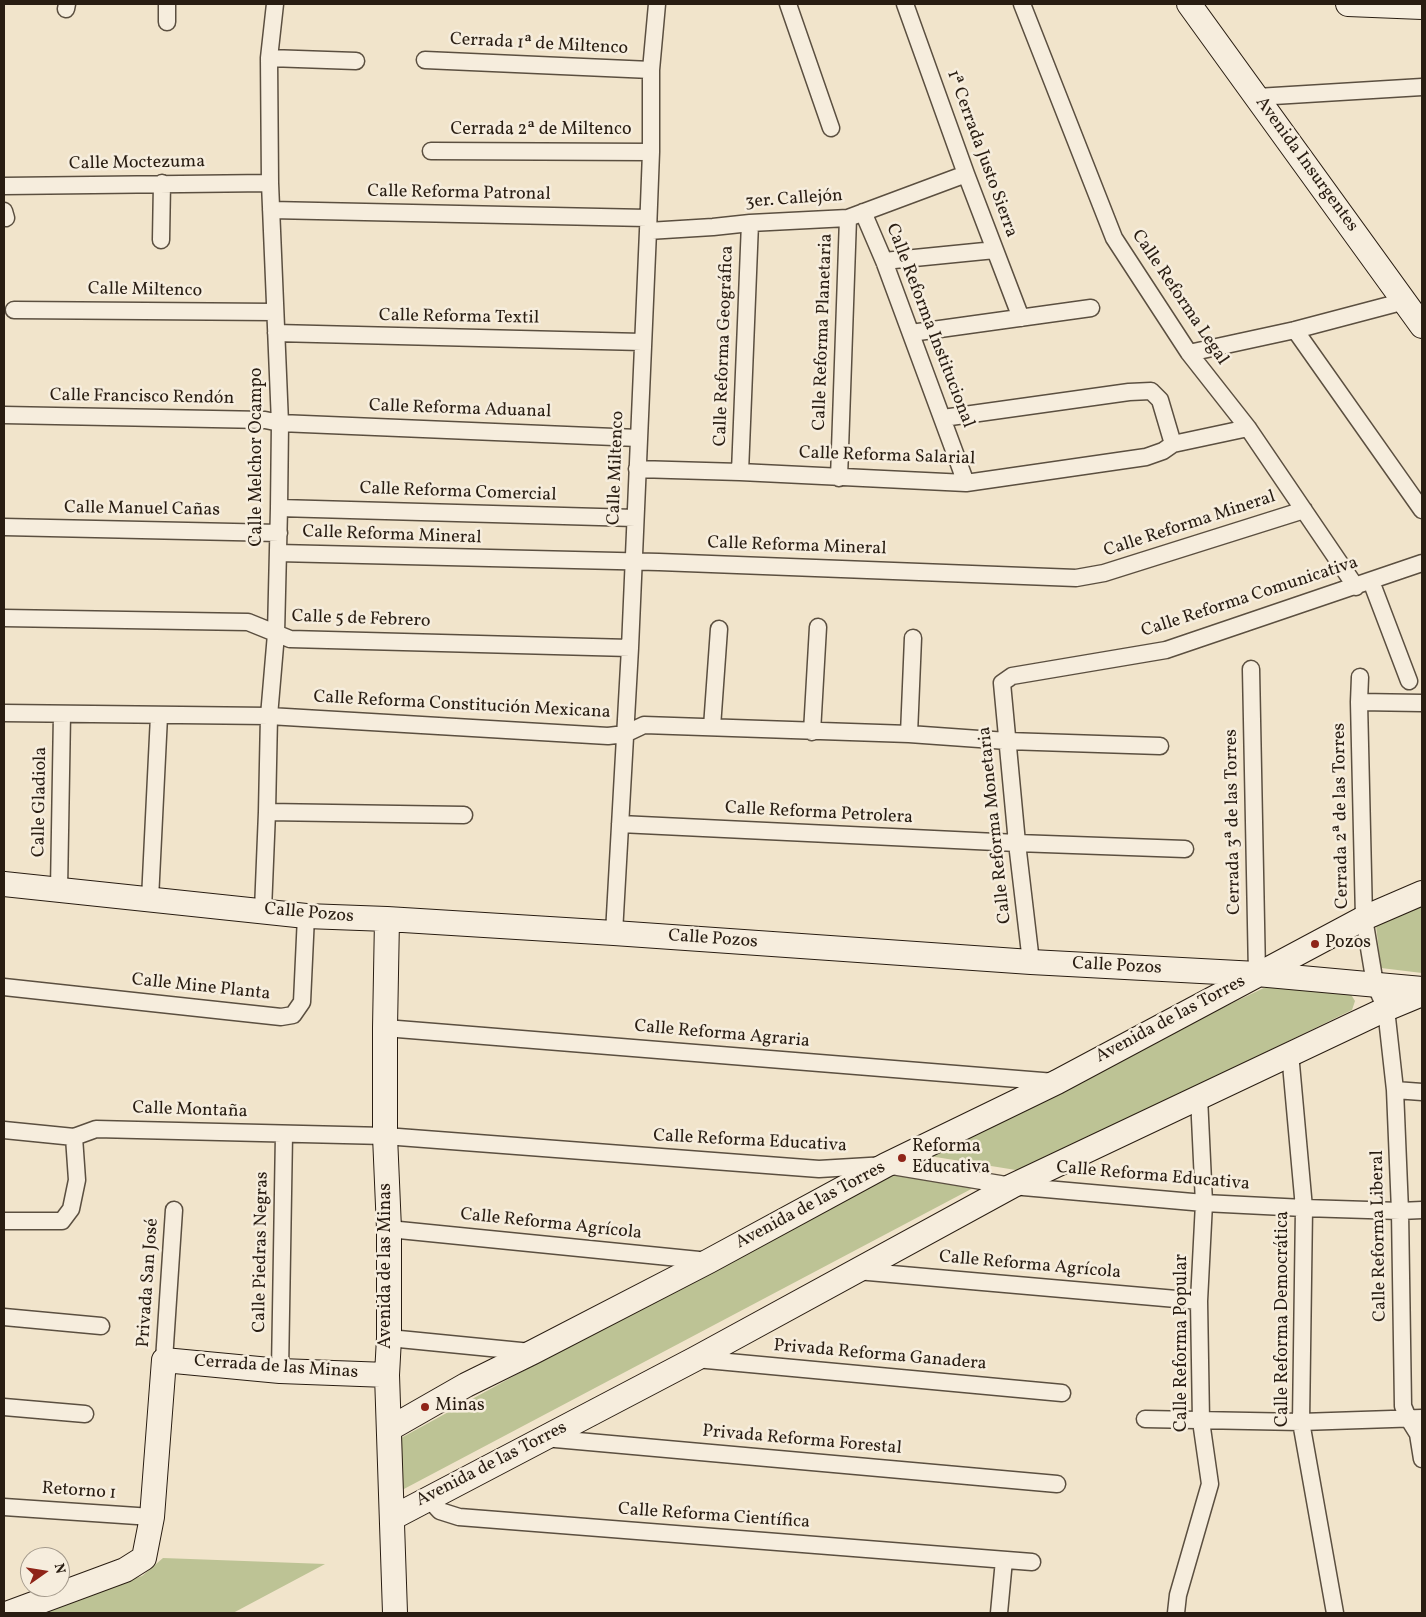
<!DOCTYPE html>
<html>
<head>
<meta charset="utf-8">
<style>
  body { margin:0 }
  #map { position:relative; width:1426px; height:1617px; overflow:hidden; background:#f1e4cb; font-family:Vollkorn,serif }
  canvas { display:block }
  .frame { position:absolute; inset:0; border:5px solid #291d12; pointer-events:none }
  .north { position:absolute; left:20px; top:1547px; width:50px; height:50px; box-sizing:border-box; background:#f6eddd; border:1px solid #a49a8c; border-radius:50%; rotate:77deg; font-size:14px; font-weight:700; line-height:20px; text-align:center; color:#291d12 }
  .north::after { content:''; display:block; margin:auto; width:18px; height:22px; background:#8f2418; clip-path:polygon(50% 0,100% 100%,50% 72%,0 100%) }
</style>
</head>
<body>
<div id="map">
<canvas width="1426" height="1617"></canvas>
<div class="frame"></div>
<div class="north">N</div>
</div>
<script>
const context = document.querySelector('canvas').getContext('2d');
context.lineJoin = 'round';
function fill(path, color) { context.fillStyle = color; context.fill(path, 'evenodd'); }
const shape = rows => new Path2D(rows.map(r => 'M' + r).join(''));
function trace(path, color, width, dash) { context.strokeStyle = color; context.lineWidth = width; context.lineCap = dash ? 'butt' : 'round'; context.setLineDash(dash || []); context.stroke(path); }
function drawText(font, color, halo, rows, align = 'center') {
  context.font = font + ' Vollkorn,serif'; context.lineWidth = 5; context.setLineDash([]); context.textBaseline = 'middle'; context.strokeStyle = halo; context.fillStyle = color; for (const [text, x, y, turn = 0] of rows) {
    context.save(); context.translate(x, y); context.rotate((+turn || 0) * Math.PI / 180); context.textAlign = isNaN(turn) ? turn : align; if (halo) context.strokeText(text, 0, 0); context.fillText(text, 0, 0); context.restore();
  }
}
fill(shape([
  [1422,906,1422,973,1381,968,1376,926],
  [1270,985,1350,993,1355,1001,1352,1010,1022,1171,917,1154],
  [884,1173,975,1187,402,1490,401,1438],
  [163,1558,325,1564,233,1613,32,1613,142,1576]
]), '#bdc395');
const street = shape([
  [167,4,167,22],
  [788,4,831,128],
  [905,4,966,174,1021,318],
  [1022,4,1114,238,1189,353,1248,428,1356,587],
  [66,9,67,4],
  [269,58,356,61],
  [425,60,651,70],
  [1257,97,1422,87],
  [431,151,651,152],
  [4,186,270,183],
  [271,210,647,218],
  [4,211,6,218],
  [863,212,884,261,966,483],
  [648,231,713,227,750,223,848,218,966,174],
  [161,240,162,183],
  [884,261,995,250],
  [14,310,275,312],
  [1295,330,1422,510],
  [276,333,642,342],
  [911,333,1091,308],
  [1189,353,1295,330,1405,301],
  [4,415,265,420,280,423,638,438],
  [943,418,1129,392,1151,391,1160,400,1173,444],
  [637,469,740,472,966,483,1146,457,1163,451,1173,444,1248,428],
  [740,472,750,223],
  [839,478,848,218],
  [279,508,635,518],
  [4,527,279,533],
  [278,553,659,562,1076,578,1104,573,1304,510],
  [1371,581,1409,681],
  [4,618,248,622,290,639,630,648],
  [1251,669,1257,974],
  [1360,677,1359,702,1364,918,1375,984,1386,1009,1395,1090,1400,1211,1403,1406,1408,1418,1418,1434,1422,1459],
  [1359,702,1422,703],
  [4,713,269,716,608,736,625,734,644,725,909,734,1007,741,1160,746],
  [712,727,719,629],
  [812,732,818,627],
  [909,734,913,638],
  [267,812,464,815],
  [620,824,1017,843,1185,849],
  [59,890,62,714],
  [150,899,159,716],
  [263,910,267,812,269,716,276,634,279,508,280,423,270,183,269,58,275,4],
  [614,933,630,648,648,231,651,152,651,70,657,4],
  [1031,962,1017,843,1002,683,1012,676,1166,650,1422,563],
  [4,987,281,1017,293,1015,302,1002,306,916],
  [385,1028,1055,1082],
  [1290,1053,1304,1208,1301,1422,1335,1613],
  [1395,1090,1422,1092],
  [4,1130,74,1137],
  [4,1221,62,1221,71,1209,77,1180,74,1137,96,1129,385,1136,819,1169,886,1165,1012,1186,1204,1203,1304,1208,1400,1211,1422,1210],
  [389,1229,709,1261],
  [857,1271,1199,1301],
  [4,1317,101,1326],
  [389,1338,531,1352],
  [696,1359,1062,1393],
  [164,1360,174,1210],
  [280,1371,284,1134],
  [4,1407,85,1414],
  [1145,1419,1301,1422,1422,1418],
  [544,1438,1057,1484],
  [428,1498,440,1511,459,1517,1032,1562],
  [4,1507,152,1517],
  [999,1613,1004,1560],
  [1176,1613,1178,1595,1210,1484,1201,1421,1199,1301,1204,1203,1199,1097]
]);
const secondary = shape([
  [1189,4,1422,326],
  [1348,4,1422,7],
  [4,884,306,916,387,919,614,933,1031,962,1257,974,1422,989],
  [387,919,385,1028,385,1136,389,1229,389,1338,387,1375,395,1613],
  [389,1429,466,1385,533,1352,709,1261,886,1165,1057,1082,1364,918,1422,893],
  [392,1518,695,1359,1012,1186,1386,1009,1422,994],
  [9,1613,125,1570,144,1558,152,1517,164,1360,280,1371,387,1375]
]);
trace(street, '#5b4f40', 19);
trace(secondary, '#291d12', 26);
trace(street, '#f6eddd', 16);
trace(secondary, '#f6eddd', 24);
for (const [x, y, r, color] of [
  [1315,944,5,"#8f2418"],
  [902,1158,5,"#8f2418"],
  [425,1407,5,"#8f2418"]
]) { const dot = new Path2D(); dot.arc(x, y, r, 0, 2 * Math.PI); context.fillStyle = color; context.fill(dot); trace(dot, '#f6eddd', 2); }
drawText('18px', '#291d12', '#f6eddd', [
  ["Cerrada 1ª de Miltenco",539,45,3],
  ["Cerrada 2ª de Miltenco",541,131],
  ["1ª Cerrada Justo Sierra",981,154,70],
  ["Calle Moctezuma",137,164,-1],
  ["Avenida Insurgentes",1306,165,54],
  ["Calle Reforma Patronal",459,194,1],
  ["3er. Callejón",794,200,-4],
  ["Calle Miltenco",145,291,1],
  ["Calle Reforma Legal",1179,298,56],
  ["Calle Reforma Textil",459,318,1],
  ["Calle Reforma Institucional",929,326,69],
  ["Calle Reforma Planetaria",824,332,-88],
  ["Calle Reforma Geográfica",725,346,-88],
  ["Calle Francisco Rendón",142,398,1],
  ["Calle Reforma Aduanal",460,410,2],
  ["Calle Melchor Ocampo",258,457,-90],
  ["Calle Reforma Salarial",887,457,2],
  ["Calle Miltenco",617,468,-88],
  ["Calle Reforma Comercial",458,493,2],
  ["Calle Manuel Cañas",142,510,1],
  ["Calle Reforma Mineral",1190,525,-18],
  ["Calle Reforma Mineral",392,536,2],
  ["Calle Reforma Mineral",797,547,2],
  ["Calle Reforma Comunicativa",1250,598,-18],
  ["Calle 5 de Febrero",361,620,2],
  ["Calle Reforma Constitución Mexicana",462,706,3],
  ["Calle Gladiola",41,802,-89],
  ["Calle Reforma Petrolera",819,814,3],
  ["Cerrada 2ª de las Torres",1342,816,-91],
  ["Cerrada 3ª de las Torres",1234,822,-91],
  ["Calle Reforma Monetaria",996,825,-96],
  ["Calle Pozos",309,914,5],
  ["Calle Pozos",713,940,4],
  ["Calle Pozos",1117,967,3],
  ["Calle Mine Planta",201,988,6],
  ["Avenida de las Torres",1171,1020,-28],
  ["Calle Reforma Agraria",722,1035,5],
  ["Calle Montaña",190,1111,2],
  ["Calle Reforma Educativa",750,1142,3],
  ["Calle Reforma Educativa",1153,1177,5],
  ["Avenida de las Torres",811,1206,-28],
  ["Calle Reforma Agrícola",551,1225,6],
  ["Calle Reforma Liberal",1380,1236,-91],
  ["Calle Piedras Negras",262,1252,-89],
  ["Avenida de las Minas",387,1266,-90],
  ["Calle Reforma Agrícola",1030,1266,5],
  ["Privada San José",149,1283,-86],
  ["Calle Reforma Democrática",1284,1319,-90],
  ["Calle Reforma Popular",1183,1343,-90],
  ["Privada Reforma Ganadera",880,1356,5],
  ["Cerrada de las Minas",276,1368,4],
  ["Privada Reforma Forestal",802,1441,5],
  ["Avenida de las Torres",492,1465,-27],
  ["Retorno 1",79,1492,4],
  ["Calle Reforma Científica",714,1517,4]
]);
drawText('18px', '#291d12', '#f6eddd', [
  ["Pozos",1325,944],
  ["Reforma",912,1148],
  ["Educativa",912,1169],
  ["Minas",435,1407]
], 'left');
</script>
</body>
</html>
